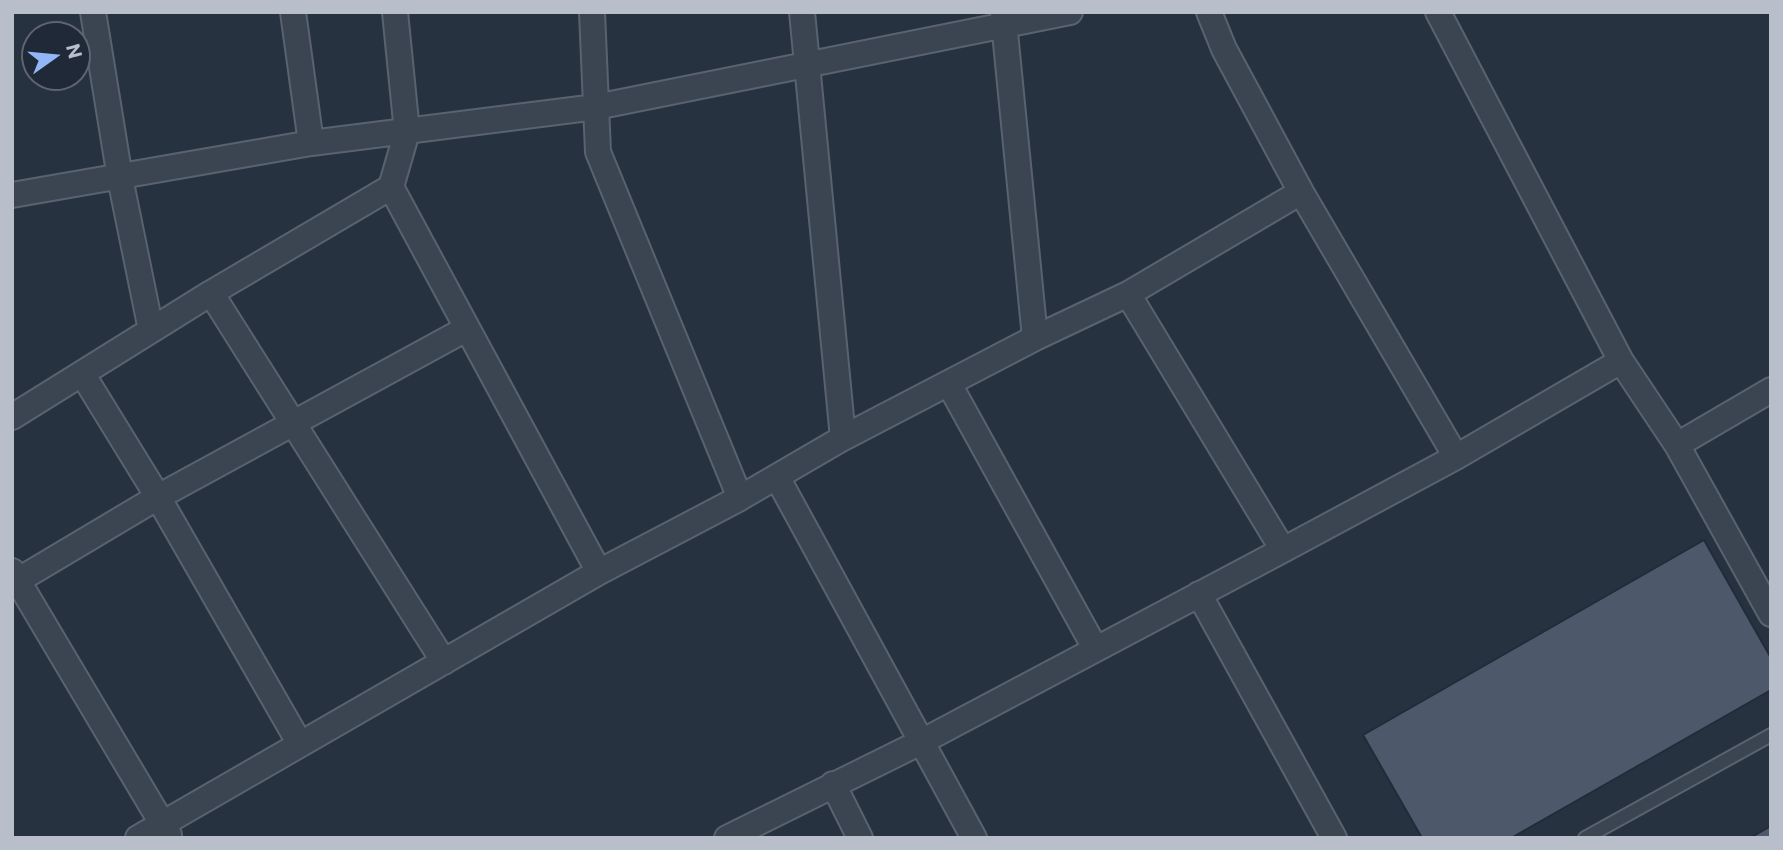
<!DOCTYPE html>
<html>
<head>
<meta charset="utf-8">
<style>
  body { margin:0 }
  #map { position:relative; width:1783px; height:850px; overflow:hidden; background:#273241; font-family:Commissioner,sans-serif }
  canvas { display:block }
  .frame { position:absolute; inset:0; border:14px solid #b8bfcb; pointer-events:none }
  .north { position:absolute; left:21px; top:21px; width:70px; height:70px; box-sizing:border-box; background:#202937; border:2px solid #5d6572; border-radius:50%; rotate:75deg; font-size:19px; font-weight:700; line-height:28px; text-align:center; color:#b8bfcb }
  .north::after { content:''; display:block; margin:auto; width:24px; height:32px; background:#93b7f6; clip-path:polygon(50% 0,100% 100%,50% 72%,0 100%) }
</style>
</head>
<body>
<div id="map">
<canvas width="1783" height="850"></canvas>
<div class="frame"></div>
<div class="north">N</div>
</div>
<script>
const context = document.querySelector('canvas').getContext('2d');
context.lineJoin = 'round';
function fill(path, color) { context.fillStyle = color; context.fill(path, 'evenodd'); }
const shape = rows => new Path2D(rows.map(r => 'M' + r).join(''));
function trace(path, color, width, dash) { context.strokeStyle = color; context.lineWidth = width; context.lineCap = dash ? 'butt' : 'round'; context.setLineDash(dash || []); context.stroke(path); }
const building = shape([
  [1704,540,1771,658,1771,690,1511,838,1422,838,1363,735,1704,540],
  [1771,826,1771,838,1750,838,1771,826]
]);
fill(building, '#4d596a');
trace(building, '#222b39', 2);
const lane = shape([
  [1585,838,1771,735]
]);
const street = shape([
  [93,12,120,178,151,330],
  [293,12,311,143],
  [592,12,598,152,740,498],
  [802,12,843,438],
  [1003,12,1035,338],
  [1209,12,1224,49,1301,192,1456,457],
  [1438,12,1621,361,1677,445,1771,614],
  [391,187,599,572],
  [12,195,311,143,596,107,1070,12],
  [211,293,444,662],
  [1128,294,1283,550],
  [83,375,158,497,300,744],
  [949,384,1095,648],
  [12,417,211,293,391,187,407,132,395,12],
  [1677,445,1771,390],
  [777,477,974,838],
  [12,571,169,835],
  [12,584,158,497,466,329],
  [1199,594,1334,838],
  [833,784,860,838],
  [138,838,599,572,740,498,843,438,1035,338,1128,294,1301,192],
  [727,838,923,741,1283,550,1456,457,1621,361]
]);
trace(lane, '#59626f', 16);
trace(street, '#59626f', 28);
trace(lane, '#3b4451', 12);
trace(street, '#3b4451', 24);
</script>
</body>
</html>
